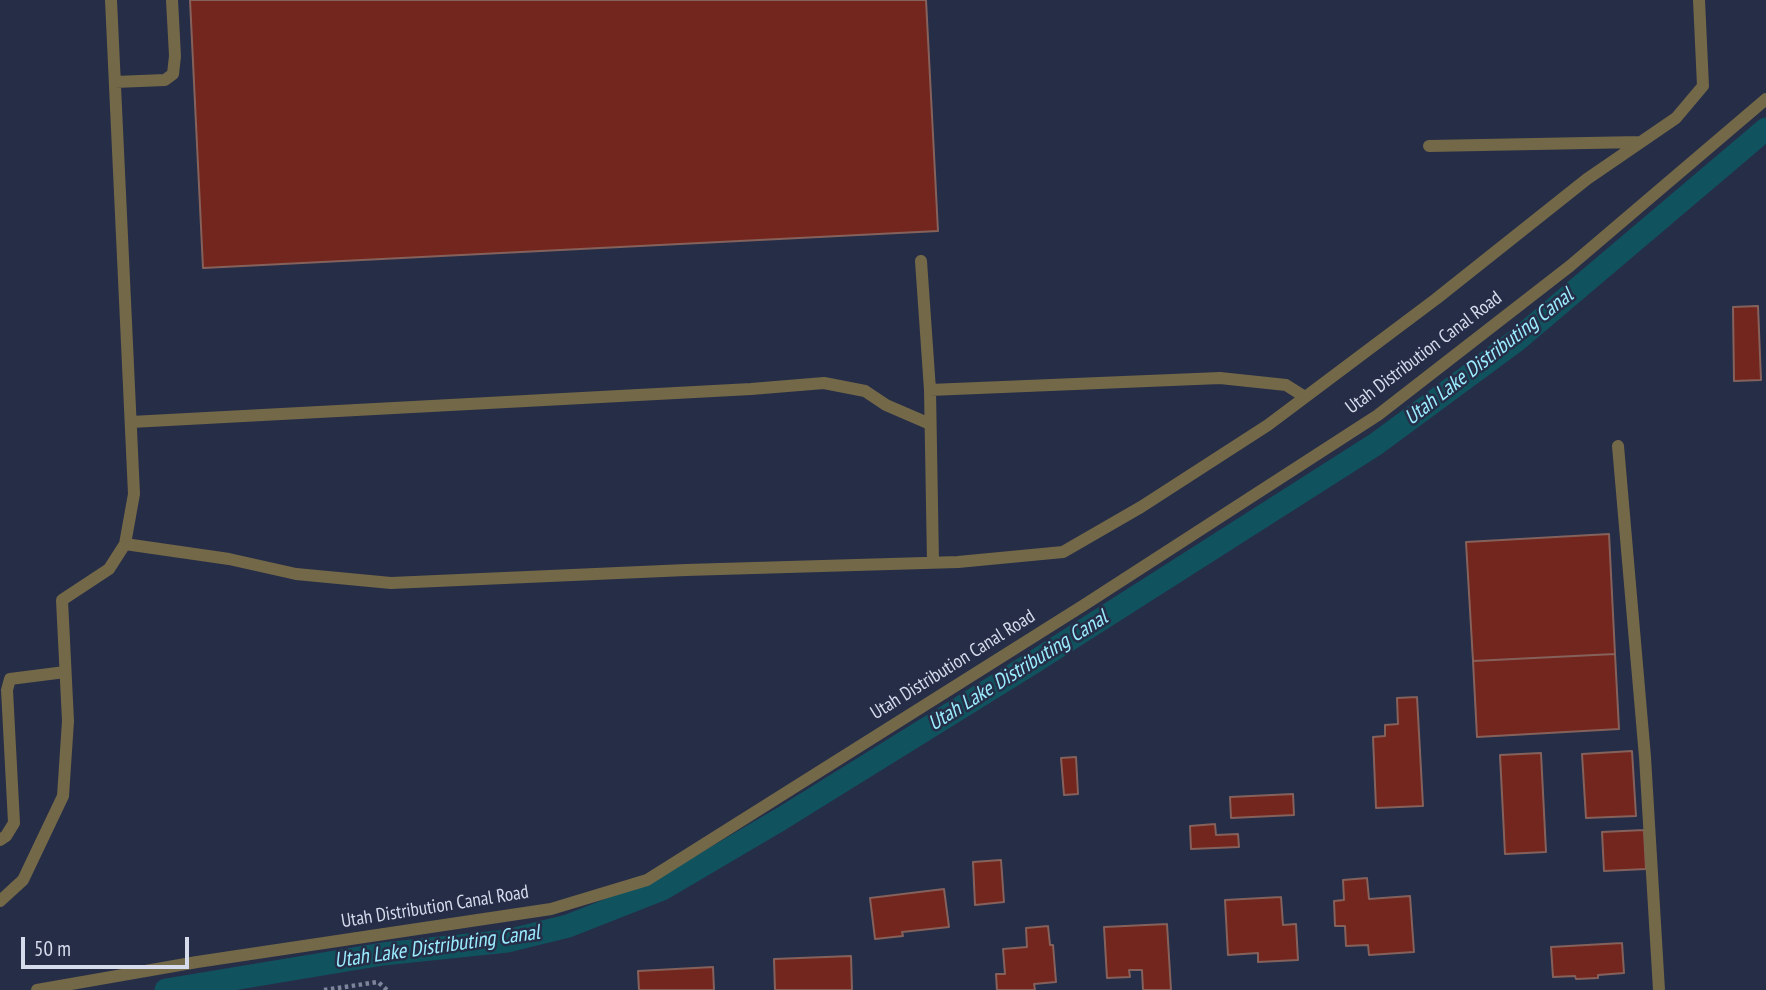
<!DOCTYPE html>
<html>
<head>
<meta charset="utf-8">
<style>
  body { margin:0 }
  #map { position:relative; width:1766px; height:990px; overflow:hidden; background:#262d47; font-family:"PT Sans Narrow",sans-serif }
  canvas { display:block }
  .scale { position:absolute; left:21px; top:937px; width:168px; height:32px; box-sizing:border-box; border:4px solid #d6dbec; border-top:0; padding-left:9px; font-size:21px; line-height:24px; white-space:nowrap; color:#d6dbec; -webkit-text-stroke:5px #262d47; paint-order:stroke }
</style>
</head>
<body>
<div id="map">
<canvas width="1766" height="990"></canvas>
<div class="scale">50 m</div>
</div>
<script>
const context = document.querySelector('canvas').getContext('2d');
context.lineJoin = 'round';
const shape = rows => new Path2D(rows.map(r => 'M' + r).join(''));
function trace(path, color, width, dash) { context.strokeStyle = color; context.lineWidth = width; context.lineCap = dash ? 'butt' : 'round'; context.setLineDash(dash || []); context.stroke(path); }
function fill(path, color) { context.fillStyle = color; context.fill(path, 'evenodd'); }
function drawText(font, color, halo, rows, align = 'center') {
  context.font = font + ' "PT Sans Narrow",sans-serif'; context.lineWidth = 5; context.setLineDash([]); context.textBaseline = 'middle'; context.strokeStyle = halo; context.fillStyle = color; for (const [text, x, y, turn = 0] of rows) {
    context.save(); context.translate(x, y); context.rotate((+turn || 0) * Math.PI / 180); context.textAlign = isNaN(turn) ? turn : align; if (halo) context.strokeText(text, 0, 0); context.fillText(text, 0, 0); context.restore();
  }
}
trace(shape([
  [166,990,383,954,507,941,568,926,662,889,781,819,1034,662,1376,444,1517,340,1766,129]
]), '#10535f', 23);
const building = shape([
  [190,0,926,0,938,231,203,268,190,0],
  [1758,306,1761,380,1734,381,1733,307,1758,306],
  [1609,534,1615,654,1473,661,1466,542,1609,534],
  [1615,654,1619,729,1477,737,1473,661,1615,654],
  [1417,697,1423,806,1376,808,1373,737,1385,736,1385,725,1398,724,1397,698,1417,697],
  [1632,751,1636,816,1586,818,1582,754,1632,751],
  [1541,753,1546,852,1505,854,1500,755,1541,753],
  [1076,757,1078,794,1064,795,1061,758,1076,757],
  [1293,794,1294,815,1231,818,1230,797,1293,794],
  [1215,824,1216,835,1238,834,1239,847,1191,849,1190,826,1215,824],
  [1644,830,1646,869,1604,871,1602,832,1644,830],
  [1001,860,1004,902,975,905,973,862,1001,860],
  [1367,878,1369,899,1410,896,1414,952,1369,955,1368,945,1346,946,1345,926,1335,926,1334,901,1344,900,1343,880,1367,878],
  [944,889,949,927,902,932,903,936,875,939,870,898,944,889],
  [1281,897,1283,925,1296,924,1298,960,1258,962,1258,953,1228,955,1225,900,1281,897],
  [1167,924,1171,990,1143,990,1142,970,1129,970,1130,977,1107,978,1104,927,1167,924],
  [1048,926,1050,945,1053,945,1056,982,1034,984,1035,990,997,990,996,974,1005,974,1003,949,1027,947,1026,928,1048,926],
  [1622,943,1624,973,1598,975,1598,978,1576,979,1575,976,1553,977,1551,947,1622,943],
  [851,956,852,990,775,990,774,959,851,956],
  [713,967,714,990,639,990,638,971,713,967]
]);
fill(building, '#73261e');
trace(building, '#85615b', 2);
trace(shape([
  [324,990,378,982,387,990]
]), '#7e849a', 4.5, [3.5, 3.5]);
trace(shape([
  [115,82,165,80,173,74,175,56,172,0],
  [1429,146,1640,142],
  [921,261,930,390,933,562],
  [930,390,1220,378,1286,385,1305,397],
  [131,422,751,389,824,383,865,391,886,405,930,424],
  [1618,446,1645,757,1659,990],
  [125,544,229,559,296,574,391,583,686,570,958,562,1063,552,1141,507,1268,425,1436,299,1587,179,1676,118,1703,86,1699,0],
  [0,840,6,836,14,823,7,690,10,679,65,672],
  [0,901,23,880,63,796,68,721,62,600,109,569,125,544,134,494,111,0],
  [37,990,197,962,551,909,647,880,1084,605,1378,415,1570,266,1766,99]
]), '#736848', 12);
drawText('19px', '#d6dbec', '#262d47', [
  ["Utah Distribution Canal Road",1424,353,-37],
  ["Utah Distribution Canal Road",953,665,-32],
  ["Utah Distribution Canal Road",435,907,-9]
]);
drawText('italic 21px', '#9aecff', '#262d47', [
  ["Utah Lake Distributing Canal",1489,357,-38],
  ["Utah Lake Distributing Canal",1018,671,-32],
  ["Utah Lake Distributing Canal",437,947,-8]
]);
</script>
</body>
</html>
